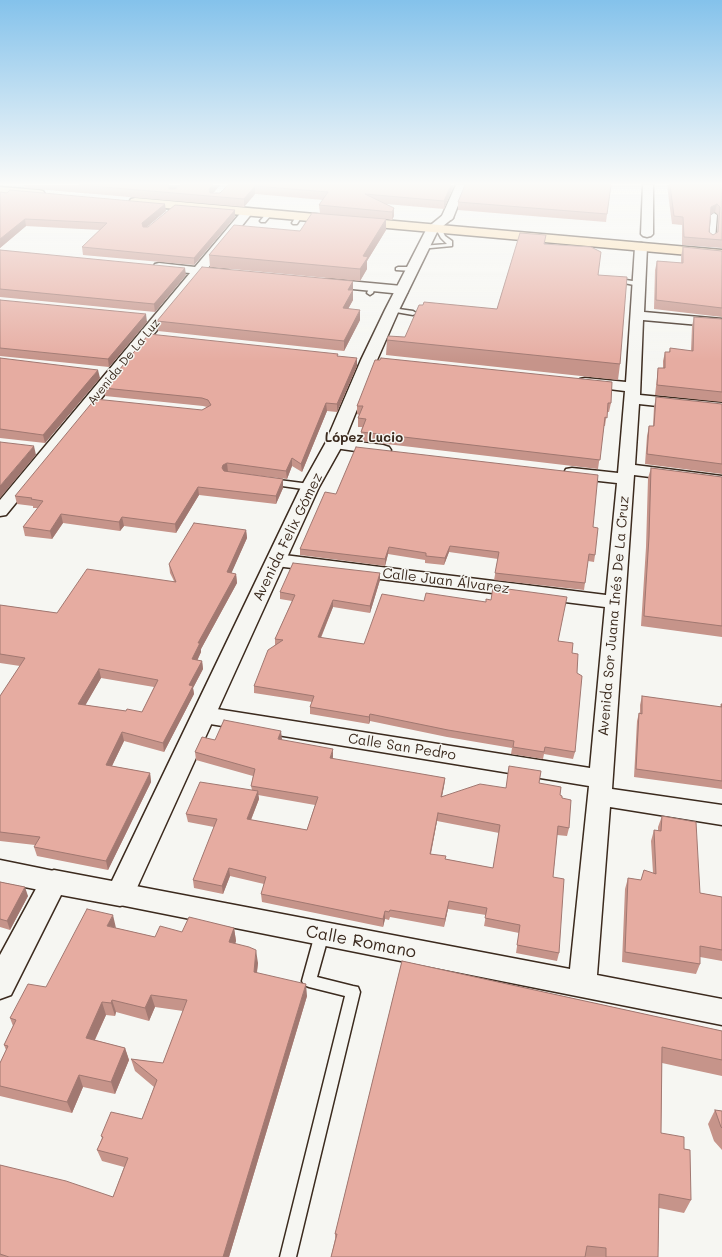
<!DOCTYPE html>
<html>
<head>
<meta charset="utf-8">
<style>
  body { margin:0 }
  canvas { display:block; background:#f6f6f2 }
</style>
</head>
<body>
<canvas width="722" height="1257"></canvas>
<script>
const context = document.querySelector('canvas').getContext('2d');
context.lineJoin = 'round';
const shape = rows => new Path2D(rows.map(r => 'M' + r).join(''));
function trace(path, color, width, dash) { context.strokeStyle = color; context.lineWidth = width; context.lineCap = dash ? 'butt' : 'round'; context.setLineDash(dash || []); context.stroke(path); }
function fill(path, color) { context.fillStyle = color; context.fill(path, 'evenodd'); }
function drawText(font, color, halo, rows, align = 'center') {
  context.font = font + ' Mali,sans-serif'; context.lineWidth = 3; context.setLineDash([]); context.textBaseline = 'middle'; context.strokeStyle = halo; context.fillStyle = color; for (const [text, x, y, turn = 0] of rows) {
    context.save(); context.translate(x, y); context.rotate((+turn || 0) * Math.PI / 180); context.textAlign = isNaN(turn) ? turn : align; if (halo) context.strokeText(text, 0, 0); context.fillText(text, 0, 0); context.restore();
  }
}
const service = shape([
  [267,213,272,214,265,222,261,222,260,221,267,213],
  [714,213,717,215,715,240,712,242,709,240,711,215,714,213],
  [297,215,302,216,297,224,293,224,292,223,297,215],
  [439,227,441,228,445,236,452,241,452,246,420,249,419,248,422,246,447,244,441,238,436,229,439,227],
  [398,267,412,267,415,269,412,271,396,270,396,268,398,267],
  [626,280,639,282,642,284,639,286,624,283,623,282,626,280],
  [370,286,375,287,373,293,370,295,367,293,370,286],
  [392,308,413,311,416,313,413,315,390,311,389,310,392,308],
  [271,479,310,484,314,487,310,490,268,484,267,482,268,480,271,479],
  [322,928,327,930,329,934,317,977,353,986,358,987,360,992,296,1257,280,1257,345,996,309,987,304,985,302,981,315,934,317,930,322,928]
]);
const minor = shape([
  [456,185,466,185,453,218,451,220,443,220,441,218,456,185],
  [643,185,653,185,653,234,651,236,647,237,643,236,641,234,643,185],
  [247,209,253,212,208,268,229,270,231,273,229,276,225,277,202,275,6,515,0,516,0,500,190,273,155,270,153,267,155,264,159,263,195,267,243,210,247,209],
  [641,243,645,244,647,247,644,312,722,319,722,327,643,320,640,395,722,403,722,413,639,404,635,465,722,476,722,486,634,475,612,789,722,805,722,825,610,807,597,975,722,999,722,1025,120,905,111,902,107,894,111,886,120,883,570,969,589,786,204,723,196,721,193,715,196,709,204,707,590,768,605,607,276,566,269,564,267,560,269,556,276,554,606,595,617,483,572,478,566,477,564,473,566,469,572,468,618,473,625,391,585,386,580,385,578,382,580,379,585,378,626,382,635,247,637,244,641,243],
  [327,279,402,286,407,287,408,290,407,293,402,294,323,286,321,283,323,280,327,279],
  [334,439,383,445,389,447,391,450,389,453,383,455,328,447,326,444,328,441,334,439],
  [0,860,54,871,63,874,67,882,63,890,54,893,0,882,0,860]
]);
const secondary = shape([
  [447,214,451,215,453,218,438,230,399,310,377,360,343,444,319,487,130,903,120,906,61,895,11,995,0,999,0,955,44,874,54,870,112,881,301,487,325,444,361,360,385,310,427,228,443,215,447,214]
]);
const primary = shape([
  [0,187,39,190,43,191,45,194,43,197,39,198,0,195,0,187],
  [135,198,722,250,722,258,131,205,129,202,131,199,135,198]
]);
trace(service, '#3b2a1e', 3);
trace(minor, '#3b2a1e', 3);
trace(secondary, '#3b2a1e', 3);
trace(primary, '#3b2a1e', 3);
fill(service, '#f6f6f2');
fill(minor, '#f6f6f2');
fill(secondary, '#f6f6f2');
fill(primary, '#fcdcac');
fill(shape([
  [24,185,180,185,174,189,175,189,180,185,220,185,213,193,220,193,228,185,454,185,444,209,386,204,394,208,394,216,392,220,386,219,386,230,367,261,367,269,360,281,210,267,209,255,300,231,320,213,319,205,323,200,255,194,244,207,25,188],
  [611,185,606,222,458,210,458,202],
  [667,185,722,185,722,248,682,245,682,225,672,224],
  [715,212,718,215,717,233,713,235,709,232,711,214],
  [0,192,166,211,147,227,235,217,194,265,83,255,82,247,100,230,26,226,0,248],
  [545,244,598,275,620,364,618,380,386,355,387,340,405,337,497,309],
  [683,247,722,251,722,317,654,309,655,270,657,261,681,263,681,256],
  [0,250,186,275,155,312,0,297],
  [353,281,353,300,348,309,360,320,344,351,158,331,157,321],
  [0,300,147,322,109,367,0,356],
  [694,317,722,319,722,402,655,395,657,378,658,368,663,368,663,361,665,352,669,352,670,348,691,351,692,326],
  [338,356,357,366,337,412,327,411,302,472,292,466,287,479,228,472,283,479,283,488,276,504,199,495,176,533,124,526,120,531,63,523,52,539,25,536,23,527,38,508,33,508,33,506,17,504,15,496,202,410,207,407,203,406,105,396,104,388],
  [0,358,100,378,45,443,0,438],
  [656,397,722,405,722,474,645,464,647,436,649,426,653,426,654,407],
  [611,403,609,412,607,412,605,426,604,426,598,469,361,441,361,432,362,427,358,427,358,418,359,415,357,414,357,406],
  [651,468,722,477,722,637,641,626,646,547,648,478],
  [336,494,593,527,595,555,594,562,588,561,584,590,494,580,498,559,449,552,444,565,425,563,425,560,388,554,385,566,300,555,300,549],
  [246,530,247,538,231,573,236,574,237,583,201,649,201,652,197,660,202,661,203,669,193,688,194,694,164,752,124,741,112,766,150,773,151,782,108,870,37,856,34,847,35,845,0,841,0,696,20,666,0,663,0,605,57,613,174,581,170,573,169,564],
  [101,678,154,687,142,712,126,711,85,705],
  [380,573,380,580,370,613,333,607,321,638,364,644,558,641,572,653,577,673,575,752,573,759,544,754,543,759,511,754,512,748,447,737,370,721,369,724,310,714,310,707,312,702,254,693,254,686,275,645,275,639,292,601,280,599,280,592],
  [642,696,720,707,721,704,722,704,722,789,634,777,637,721,639,713,640,713,640,705],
  [215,740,333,757,332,759,445,778,444,786,442,797,539,783,560,795,562,798,569,828,567,836,557,835,553,877,559,953,557,961,516,953,519,933,484,926,486,915,448,909,444,927,390,917,389,920,385,919,383,927,262,902,261,894,264,884,230,876,223,894,194,888,193,880,214,827,188,822,186,814,252,790,251,786,253,776,196,760,195,752],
  [258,795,315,805,307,830,251,820,259,799],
  [437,821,499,833,493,868,445,859,431,854],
  [662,816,700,893,722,897,722,961,700,957,700,964,696,974,622,962,625,889,628,878,641,880,644,870,653,873,651,841,654,830,658,831,658,827],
  [0,882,28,896,10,930,0,927],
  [116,928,155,937,182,932,234,928,236,941,235,944,258,963,257,973,307,996,229,1257,0,1257,0,1165,113,1197,124,1167,102,1161,97,1150,102,1138,101,1136,142,1119,154,1087,135,1071,131,1059,163,1063,183,1011,155,1007,149,1021,116,1012,115,1016,106,1015,95,1040,125,1048,129,1060,115,1094,83,1087,72,1113,0,1096,0,1063,6,1050,4,1045,13,1026,10,1018],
  [402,961,722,1031,722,1076,662,1063,661,1133,684,1149,691,1200,684,1213,659,1208,658,1257,331,1257,335,1239,335,1234],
  [715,1110,722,1111,722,1150,714,1141,708,1124]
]), '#c6948a');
fill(shape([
  [169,185,180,185,170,193,169,189],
  [213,185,220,185,211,196,209,189],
  [451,185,454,185,444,209,444,201],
  [255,186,255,194,244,207,244,199],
  [165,204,166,211,143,230,142,223],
  [717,204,715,212,710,215,711,207],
  [394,208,394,216,392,220,392,212],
  [235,210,235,217,194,265,194,258],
  [25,219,26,226,0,248,0,239],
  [386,219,386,230,367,261,367,269,360,281,360,269,363,256],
  [185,268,186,275,155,312,154,304],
  [353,281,353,300,343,318,343,308,348,290],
  [360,310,360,320,344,351,344,341],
  [146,314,147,322,109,367,108,359],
  [357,358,357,366,337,412,337,404],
  [98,370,100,378,45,443,43,435],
  [326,403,327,411,302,472,301,464],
  [34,446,36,455,0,498,0,486],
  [292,458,292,466,287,479,286,471],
  [227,463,228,472,224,473,222,468,223,465],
  [283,479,283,488,276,504,276,496],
  [198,487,199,495,176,533,175,524],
  [61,514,63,523,52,539,50,531],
  [122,517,124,526,120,531,119,522],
  [246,530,247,538,228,581,227,572],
  [450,546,449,552,444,565,445,558],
  [389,547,388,554,385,566,385,559],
  [380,573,380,580,370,613,370,606],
  [236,574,237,583,201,649,201,652,194,668,192,659,198,643],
  [333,600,333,607,318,644,318,637],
  [202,661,203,669,193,688,194,694,164,752,163,743,189,685],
  [99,669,101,678,81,713,78,704],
  [370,714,370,721,369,724,369,717],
  [281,731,282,739,279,747,278,739],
  [122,732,124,741,108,774,106,765],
  [333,749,333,757,330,767,330,758],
  [150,773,151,782,108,870,106,861],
  [445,778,444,786,440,805,441,797],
  [258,791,259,799,248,827,247,819],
  [438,813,437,821,429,862,430,854],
  [229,868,230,876,223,894,222,886],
  [25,887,28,896,10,930,7,921],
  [449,901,448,909,444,927,445,919],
  [385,911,385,919,383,927,383,919],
  [113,915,116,928,107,926],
  [234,928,236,941,231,955,229,942],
  [256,950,258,963,255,985,254,972],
  [306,984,307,996,229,1257,223,1257],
  [151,995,155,1007,149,1021,145,1008],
  [112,1000,116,1012,115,1016,111,1003],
  [102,1002,106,1015,90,1050,86,1038],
  [125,1048,129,1060,115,1094,111,1082],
  [79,1075,83,1087,72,1113,67,1102]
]), '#a17871');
const building = shape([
  [80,185,169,185,169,189,175,189,180,185,213,185,209,189,210,193,220,193,228,185,451,185,444,201,365,194,394,208,392,212,319,205,328,192,255,186,244,199,80,185],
  [465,185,611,185,607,214,458,202,465,185],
  [670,185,722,185,722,240,684,237,683,217,674,216,670,185],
  [717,204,720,207,718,232,713,235,709,232,711,207,717,204],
  [10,190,165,204,142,223,143,227,148,227,175,205,235,210,194,258,82,247,107,223,25,219,0,239,0,192,7,193,10,190],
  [312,213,386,219,363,256,368,257,360,269,209,255,234,225,300,231,312,213],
  [520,233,546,235,544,244,591,247,601,252,598,275,627,277,620,364,387,340,388,336,405,337,419,305,423,305,424,302,497,309,520,233],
  [683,247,722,251,722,308,656,300,657,261,683,263,683,247],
  [0,250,185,268,154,304,0,289,0,250],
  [202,267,353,281,348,290,353,290,343,308,360,310,344,341,157,321,202,267],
  [0,300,146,314,108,359,0,348,0,300],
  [694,317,722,319,722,392,657,385,658,368,665,368,665,352,670,352,670,348,693,351,694,317],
  [149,334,338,354,337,356,357,358,337,404,326,403,301,464,292,458,286,471,227,463,223,465,222,468,224,471,283,479,276,496,198,487,175,524,122,517,119,522,61,514,50,531,23,527,43,501,31,499,32,498,15,496,95,399,202,410,211,405,208,400,202,398,104,388,149,334],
  [0,358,98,370,43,435,0,429,0,358],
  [381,358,612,382,611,403,608,403,607,418,605,417,600,460,361,432,366,419,358,418,363,406,357,406,375,360,380,360,381,358],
  [656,397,722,404,722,464,647,454,649,426,654,426,656,397],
  [0,442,34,446,0,486,0,442],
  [356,447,598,475,593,527,598,528,595,555,589,554,585,583,495,573,499,552,450,546,445,558,426,556,426,553,389,547,385,559,300,549,325,492,336,494,356,447],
  [651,468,722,477,722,626,644,616,649,537,651,468],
  [194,523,246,530,227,572,236,574,198,643,200,643,192,659,202,661,189,685,193,686,163,743,122,732,106,765,150,773,106,861,34,847,40,837,0,832,0,696,25,658,0,654,0,605,57,613,87,569,176,582,169,564,194,523],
  [99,669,158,680,142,712,127,709,126,711,78,704,99,669],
  [293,563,380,573,370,606,333,600,318,637,364,644,382,594,424,601,426,593,486,602,486,599,491,600,493,587,567,597,558,641,573,643,572,653,578,654,577,673,582,676,575,752,545,747,544,752,513,747,514,741,448,730,370,714,369,717,310,707,314,696,254,686,268,650,283,640,275,639,295,595,280,592,293,563],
  [642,696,722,707,721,704,722,704,722,781,636,769,639,713,642,714,642,696],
  [224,720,281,731,278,739,333,749,330,758,445,778,441,797,480,784,506,788,509,766,541,771,539,783,561,787,560,795,562,796,562,798,571,800,569,828,558,826,553,877,564,879,559,953,517,945,520,925,485,918,487,908,449,901,445,919,390,910,389,912,385,911,383,919,261,894,266,877,229,868,222,886,193,880,217,819,186,814,200,782,258,791,247,819,307,830,318,797,251,786,255,769,195,752,202,737,215,740,224,720],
  [438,813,500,825,493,868,445,859,446,856,430,854,438,813],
  [662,816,696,822,700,893,722,897,722,950,700,946,700,964,625,952,628,878,641,880,644,870,656,874,654,830,661,831,662,816],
  [0,882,25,887,7,921,0,919,0,882],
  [87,909,113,915,107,926,155,937,160,926,182,932,189,917,234,928,229,942,249,947,256,950,254,972,306,984,223,1257,9,1257,0,1254,0,1165,66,1181,113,1197,128,1158,97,1150,103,1137,101,1136,111,1112,142,1119,157,1080,131,1059,163,1063,187,1000,151,995,145,1008,112,1000,111,1003,102,1002,86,1038,125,1048,111,1082,79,1075,67,1102,0,1086,0,1063,8,1046,4,1045,16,1020,10,1018,28,984,46,987,87,909],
  [402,961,722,1031,722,1060,662,1047,661,1133,684,1137,684,1149,690,1150,691,1200,659,1194,658,1257,606,1257,606,1248,587,1246,585,1257,331,1257,337,1234,335,1234,402,961],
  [715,1110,722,1111,722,1128,721,1127,715,1110]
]);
fill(building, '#e6aca1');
trace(building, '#a17871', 1);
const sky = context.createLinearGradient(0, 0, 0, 361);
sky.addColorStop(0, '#84c2eb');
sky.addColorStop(0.51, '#fbfbf9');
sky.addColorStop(1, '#fbfbf900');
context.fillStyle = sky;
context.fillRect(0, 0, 722, 361);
drawText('12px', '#3b2a1e', '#f6f6f2', [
  ["Avenida De La Luz",124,362,-51]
]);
drawText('bold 13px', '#3b2a1e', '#f6f6f2', [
  ["López Lucio",364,438]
]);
drawText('14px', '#3b2a1e', '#f6f6f2', [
  ["Avenida Felix Gómez",288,537,-64],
  ["Calle Juan Álvarez",446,581,7],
  ["Avenida Sor Juana Inés De La Cruz",614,616,-85],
  ["Calle San Pedro",402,747,9]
]);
drawText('17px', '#3b2a1e', '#f6f6f2', [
  ["Calle Romano",361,942,11]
]);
</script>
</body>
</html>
